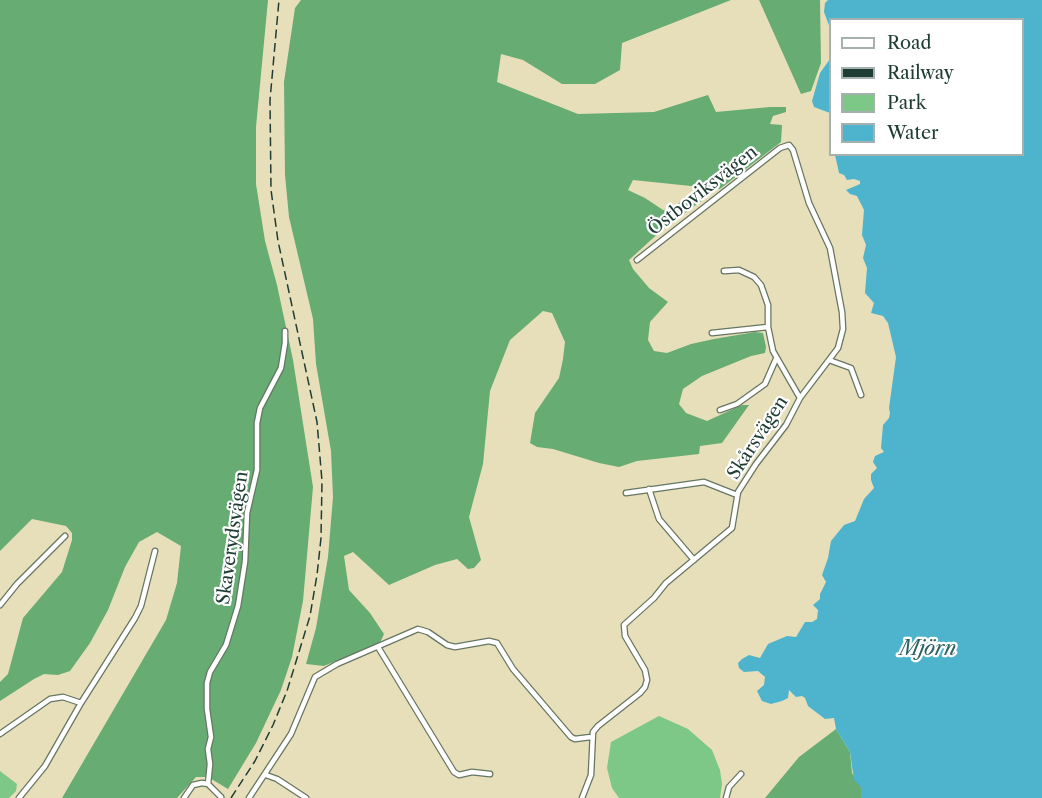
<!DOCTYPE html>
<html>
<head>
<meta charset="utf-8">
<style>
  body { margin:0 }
  #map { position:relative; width:1042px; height:798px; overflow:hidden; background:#e7dfb9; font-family:"Libre Caslon Text",serif }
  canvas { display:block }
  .legend { position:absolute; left:829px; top:18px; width:195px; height:138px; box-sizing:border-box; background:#fff; border:2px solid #a5b1ae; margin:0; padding:8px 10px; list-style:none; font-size:18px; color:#1f3d34 }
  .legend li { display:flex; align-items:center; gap:12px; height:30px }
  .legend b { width:30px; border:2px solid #a5b1ae }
</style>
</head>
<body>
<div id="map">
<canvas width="1042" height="798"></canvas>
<ul class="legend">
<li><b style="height:8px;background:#fff"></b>Road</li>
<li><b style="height:8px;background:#1f3d34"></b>Railway</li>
<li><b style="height:16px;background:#7dc886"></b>Park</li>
<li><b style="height:16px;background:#4eb4cd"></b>Water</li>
</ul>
</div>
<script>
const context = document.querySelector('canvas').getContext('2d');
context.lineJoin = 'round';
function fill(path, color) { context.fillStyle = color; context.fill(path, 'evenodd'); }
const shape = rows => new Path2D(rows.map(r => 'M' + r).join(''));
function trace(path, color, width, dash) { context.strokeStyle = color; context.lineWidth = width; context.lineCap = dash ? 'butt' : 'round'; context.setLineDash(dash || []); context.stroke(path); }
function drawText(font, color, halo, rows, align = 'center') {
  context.font = font + ' "Libre Caslon Text",serif'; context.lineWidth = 4.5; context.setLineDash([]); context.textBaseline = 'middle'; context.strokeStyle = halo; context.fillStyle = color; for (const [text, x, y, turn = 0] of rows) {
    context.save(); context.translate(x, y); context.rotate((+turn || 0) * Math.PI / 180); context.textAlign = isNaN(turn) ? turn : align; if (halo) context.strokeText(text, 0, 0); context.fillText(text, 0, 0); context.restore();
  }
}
fill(shape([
  [659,716,688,729,712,750,720,770,722,784,720,798,619,798,612,788,607,768,611,742],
  [0,771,17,784,16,791,9,798,0,798]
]), '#7dc886');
fill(shape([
  [0,0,268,0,256,127,256,184,265,241,277,285,293,360,313,487,303,601,292,657,281,690,256,743,228,789,208,777,196,777,177,798,62,798,166,620,177,583,181,546,157,532,139,542,125,567,108,610,90,643,70,671,58,675,44,674,34,679,0,701,0,682,8,674,23,618,62,572,72,540,72,533,66,526,32,519,0,551],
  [301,0,731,0,622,43,620,70,595,84,562,84,523,60,501,54,497,82,578,114,654,112,708,95,716,112,770,107,786,107,786,112,773,116,770,124,782,125,781,142,720,189,633,180,628,190,645,198,663,210,675,207,685,197,704,199,663,229,629,260,633,269,649,288,668,302,650,322,648,340,654,351,667,353,691,344,714,339,755,332,763,333,766,347,765,353,751,356,702,376,683,389,679,404,686,413,707,421,742,405,749,405,722,443,700,446,699,454,637,461,619,467,599,463,553,449,537,447,530,443,535,413,559,378,563,359,565,342,552,313,543,311,510,340,490,391,483,464,469,517,481,560,474,568,468,569,457,559,435,565,389,585,353,552,344,556,349,590,370,613,384,634,380,643,324,666,306,664,316,628,328,557,333,497,331,451,316,364,313,319,289,217,285,175,284,82,295,8],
  [759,0,820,0,821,63,811,91,801,94],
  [836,729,850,752,852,773,861,787,861,798,765,798,799,757]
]), '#66ac73');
fill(shape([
  [828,0,1042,0,1042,798,861,798,861,787,854,780,850,752,836,729,834,718,825,719,808,706,805,698,802,696,796,697,789,690,788,698,782,701,771,704,762,701,757,691,764,685,765,677,758,671,744,672,739,668,738,663,742,659,749,655,760,658,768,644,787,636,796,637,805,622,812,622,817,619,818,610,813,605,820,599,820,594,826,582,822,575,828,558,831,541,844,525,855,521,864,499,874,488,871,480,871,474,877,468,873,462,875,456,884,452,881,448,883,425,889,418,890,413,889,408,896,357,888,323,883,316,871,313,874,303,865,293,867,268,863,258,866,245,862,235,864,210,857,196,850,194,846,190,860,184,860,181,854,179,847,180,844,175,839,173,835,155,1022,154,1022,20,830,20,830,28,824,12,825,3],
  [830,59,830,113,814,107,812,101,820,73]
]), '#4eb4cd');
const minor = shape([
  [724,271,739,270,754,277,761,285,768,305,768,327,773,351,800,398],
  [712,333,768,327],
  [829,360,851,368,861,395],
  [720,410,737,404,765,384,776,359],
  [649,489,659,519,694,560],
  [626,493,704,482,737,495],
  [0,605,17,584,65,536],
  [378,647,454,772,459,775,472,772,490,774],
  [0,734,50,699,63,697,81,703],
  [266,775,277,779,306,798],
  [208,784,210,764,208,749,211,737,207,709,207,683,210,672,226,645,238,606,245,562,247,513,257,470,257,423,260,408,281,368,285,343,285,331],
  [19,798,45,766,81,703,135,618,141,606,155,551],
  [184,798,193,785,202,783,208,784,221,797],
  [249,798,291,734,315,677,337,664,418,629,428,632,447,645,455,647,489,641,497,643,513,669,571,737,575,739,591,737],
  [582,798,591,775,593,732,598,726,640,693,645,687,647,680,645,670,625,636,624,625,654,598,666,583,732,528,738,492,756,464,786,425,800,398,838,348,843,329,842,312,830,248,809,203,793,150,789,145,780,148,637,260],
  [726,798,729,787,741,774]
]);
trace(minor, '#657663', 7);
trace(minor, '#fff', 4.5);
trace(shape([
  [231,798,255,761,273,725,287,691,310,616,317,575,321,538,322,481,317,422,278,241,271,190,270,100,279,0]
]), '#1f3d34', 1.5, [9, 4.5]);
drawText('18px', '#1f3d34', '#fff', [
  ["Östboviksvägen",703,191,-38],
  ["Skårsvägen",758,438,-57],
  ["Skaverydsvägen",233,538,-82]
]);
drawText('italic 20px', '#2d6162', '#fff', [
  ["Mjörn",928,649]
]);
</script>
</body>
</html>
